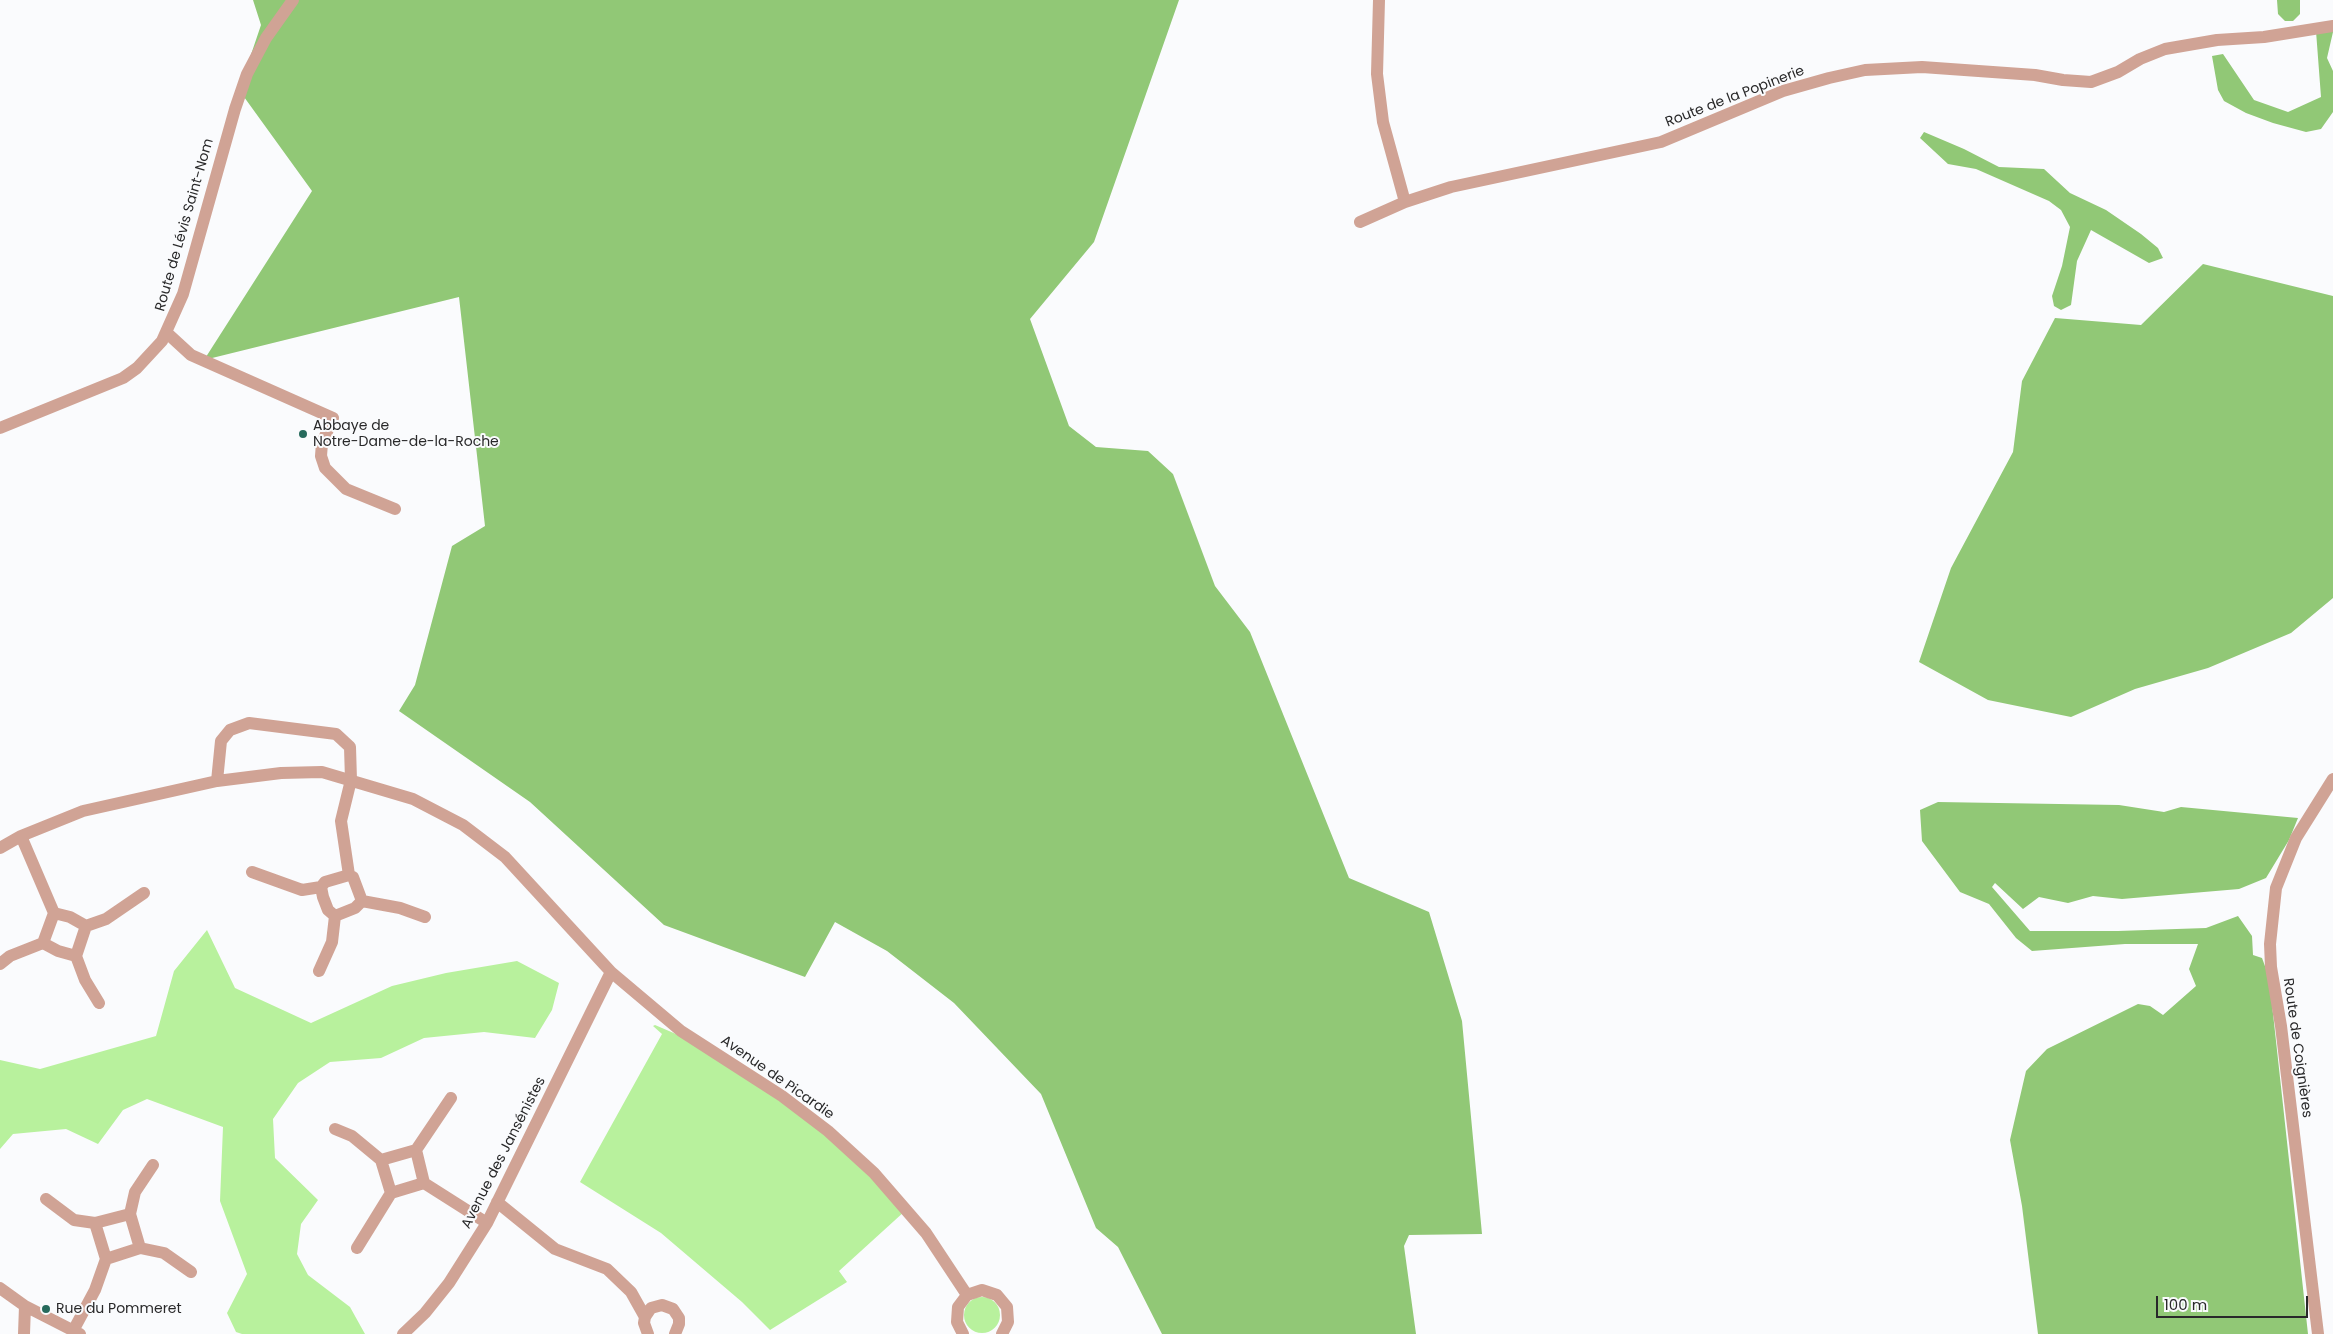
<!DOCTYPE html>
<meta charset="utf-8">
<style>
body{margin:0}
#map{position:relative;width:2333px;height:1334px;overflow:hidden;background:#fafbfd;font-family:Poppins,sans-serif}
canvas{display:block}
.scale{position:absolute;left:2156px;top:1296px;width:152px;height:22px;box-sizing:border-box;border:2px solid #29292a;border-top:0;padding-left:6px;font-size:15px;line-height:18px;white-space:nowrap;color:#29292a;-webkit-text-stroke:4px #fafbfd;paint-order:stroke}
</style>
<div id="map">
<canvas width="2333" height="1334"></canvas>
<div class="scale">100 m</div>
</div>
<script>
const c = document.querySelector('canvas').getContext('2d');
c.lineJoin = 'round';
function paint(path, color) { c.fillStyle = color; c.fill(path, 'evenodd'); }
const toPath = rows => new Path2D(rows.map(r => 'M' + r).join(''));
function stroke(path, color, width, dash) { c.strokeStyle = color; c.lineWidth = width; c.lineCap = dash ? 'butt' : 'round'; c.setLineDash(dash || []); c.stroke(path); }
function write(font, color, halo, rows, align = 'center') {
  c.font = font + ' Poppins,sans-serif'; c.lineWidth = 4; c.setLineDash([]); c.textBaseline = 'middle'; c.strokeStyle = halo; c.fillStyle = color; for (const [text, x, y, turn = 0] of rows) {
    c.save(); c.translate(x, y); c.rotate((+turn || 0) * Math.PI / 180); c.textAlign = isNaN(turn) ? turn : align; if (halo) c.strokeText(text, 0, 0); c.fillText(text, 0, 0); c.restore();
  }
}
paint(toPath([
 [207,930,235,988,311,1023,392,986,446,973,517,961,559,983,552,1010,535,1038,484,1032,424,1038,381,1058,330,1062,298,1083,273,1119,275,1158,318,1200,301,1224,297,1254,308,1275,350,1307,365,1334,242,1334,236,1332,227,1313,247,1274,220,1201,223,1127,147,1099,123,1110,98,1144,66,1129,13,1134,0,1149,0,1060,40,1069,156,1036,174,971],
 [655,1025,683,1037,816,1125,905,1211,839,1271,847,1282,770,1330,742,1302,661,1233,580,1182,662,1034,653,1026],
 '964 1315a18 18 0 1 1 36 0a18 18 0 1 1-36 0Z'
]), '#b8f19d');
paint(toPath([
 [253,0,1179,0,1094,242,1030,319,1069,426,1096,447,1148,451,1173,474,1215,586,1250,632,1349,878,1429,912,1462,1021,1482,1234,1409,1235,1404,1246,1416,1334,1162,1334,1118,1247,1096,1228,1041,1094,954,1003,887,951,835,922,805,977,664,925,530,802,399,711,415,685,452,546,485,526,459,297,204,360,312,191,239,90,261,25],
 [2277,0,2300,0,2300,14,2293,21,2285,21,2278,14],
 [2316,31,2333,32,2327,58,2333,71,2333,112,2321,129,2306,132,2273,123,2246,113,2224,101,2218,90,2212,56,2223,54,2254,100,2288,112,2321,97],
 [1924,132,1964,149,1999,167,2044,169,2070,193,2106,210,2141,234,2158,248,2163,258,2149,263,2091,230,2077,261,2071,305,2061,310,2054,306,2052,296,2062,266,2070,227,2061,210,2049,201,1976,169,1948,164,1920,138],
 [2203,264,2333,296,2333,598,2291,633,2208,668,2135,689,2071,717,1988,700,1919,662,1951,568,2013,452,2022,381,2055,318,2141,325],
 [1938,802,2119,805,2164,812,2181,807,2298,818,2289,840,2266,878,2239,889,2122,899,2093,896,2068,903,2039,897,2023,909,1995,883,1992,887,2030,931,2118,931,2206,928,2238,916,2252,936,2253,955,2262,958,2269,977,2308,1334,2038,1334,2022,1206,2010,1140,2026,1071,2047,1049,2138,1004,2150,1006,2163,1015,2196,986,2189,969,2198,944,2125,944,2032,951,2016,938,1989,904,1960,892,1922,841,1920,810]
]), '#91c876');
stroke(toPath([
 [1379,0,1377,74,1383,122,1405,202],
 [1360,222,1405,202,1451,187,1661,142,1783,91,1829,78,1865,70,1922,67,2035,75,2063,80,2091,82,2118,72,2140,59,2165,49,2217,40,2264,37,2333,26],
 [167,333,191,355,333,418,322,443,321,456,325,468,346,489,395,509],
 [0,428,123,378,137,368,162,341,183,294,235,109,247,74,266,38,293,0],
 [217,781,221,741,230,730,249,723,336,734,350,747,351,780,341,821,349,875],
 [21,836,54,913],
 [0,848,21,836,83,811,217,781,281,773,322,772,413,799,463,825,505,857,611,972,681,1031,782,1096,828,1131,874,1173,926,1233,967,1295],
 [252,872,302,890,321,887],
 [362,901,400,908,425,917],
 [335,916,328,910,323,897,321,887,325,882,349,875,353,877,362,901],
 [335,916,355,908,362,901],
 [86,926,106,919,144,893],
 [76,956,58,951,43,943,54,913,70,917,86,926,76,956,85,980,99,1003],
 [0,964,10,956,43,943],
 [319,971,332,942,335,916],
 [335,1129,352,1136,381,1160,391,1193],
 [416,1150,451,1098],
 [424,1183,487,1223],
 [46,1199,74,1220,95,1223,130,1214],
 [497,1202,555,1249,607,1269,631,1292,645,1317],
 [140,1248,130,1214,135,1192,153,1165],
 [357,1248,391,1193,424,1183,416,1150,381,1160],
 [106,1259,140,1248,164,1253,191,1272],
 [0,1288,25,1306,80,1334],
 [73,1331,95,1290,106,1259,95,1223],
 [24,1334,25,1306],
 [403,1334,425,1313,449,1283,487,1223,611,972],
 [648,1334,644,1323,645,1317,651,1308,662,1305,673,1309,679,1318,679,1324,675,1334],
 [963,1334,957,1322,958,1307,967,1295,982,1290,997,1295,1007,1307,1008,1322,1002,1334],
 [2318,1334,2281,1026,2271,967,2270,944,2276,888,2296,838,2333,779]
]), '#d0a395', 12);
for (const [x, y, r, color] of [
 [303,434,5,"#266a5c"],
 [46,1309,5,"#266a5c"]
]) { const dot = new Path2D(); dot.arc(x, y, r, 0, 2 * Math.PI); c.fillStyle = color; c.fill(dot); stroke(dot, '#fafbfd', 2); }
write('14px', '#29292a', '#fafbfd', [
 ["Route de la Popinerie",1735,97,-21],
 ["Route de Lévis Saint-Nom",185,225,-74],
 ["Route de Coignières",2297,1048,82],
 ["Avenue de Picardie",777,1078,35],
 ["Avenue des Jansénistes",504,1153,-63]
]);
write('14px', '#29292a', '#fafbfd', [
 ["Abbaye de",313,426],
 ["Notre-Dame-de-la-Roche",313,442],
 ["Rue du Pommeret",56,1309]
], 'left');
</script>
